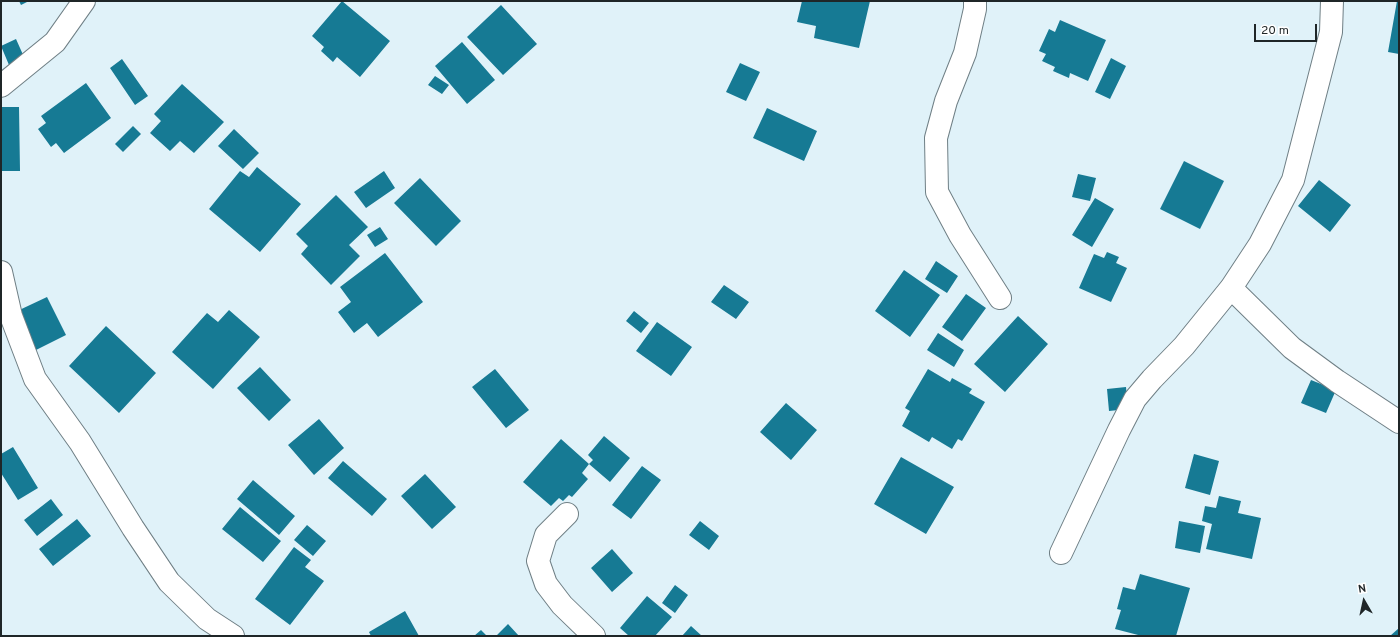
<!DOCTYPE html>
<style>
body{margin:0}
#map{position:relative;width:1400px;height:637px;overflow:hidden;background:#e0f2f9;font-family:Overpass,sans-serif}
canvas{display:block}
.frame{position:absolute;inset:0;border:2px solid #1f2628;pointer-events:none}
.north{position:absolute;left:1344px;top:581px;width:40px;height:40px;-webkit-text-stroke:3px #fff;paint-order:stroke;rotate:351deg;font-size:11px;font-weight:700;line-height:16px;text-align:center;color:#1f2628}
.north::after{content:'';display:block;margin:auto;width:14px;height:18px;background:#1f2628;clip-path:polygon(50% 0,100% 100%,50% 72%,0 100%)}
.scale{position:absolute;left:1254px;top:24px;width:63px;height:18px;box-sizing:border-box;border:2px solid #1f2628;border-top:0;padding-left:5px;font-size:12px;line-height:14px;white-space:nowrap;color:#1f2628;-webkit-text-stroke:3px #fff;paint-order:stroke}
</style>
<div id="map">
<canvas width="1400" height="637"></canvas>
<div class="frame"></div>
<div class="north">N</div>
<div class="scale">20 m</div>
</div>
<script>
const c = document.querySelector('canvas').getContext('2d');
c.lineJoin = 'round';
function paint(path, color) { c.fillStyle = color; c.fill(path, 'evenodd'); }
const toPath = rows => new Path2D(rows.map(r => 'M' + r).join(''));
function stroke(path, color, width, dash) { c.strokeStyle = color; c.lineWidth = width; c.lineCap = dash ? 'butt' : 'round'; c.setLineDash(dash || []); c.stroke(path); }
paint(toPath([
 [19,1,29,1,21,5],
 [342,1,390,41,360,77,337,57,333,62,321,51,324,47,312,36],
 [802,1,870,1,859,48,814,38,816,26,797,22],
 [1397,1,1399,1,1399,54,1388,52],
 [501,5,537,44,503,75,467,37],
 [1060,20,1106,40,1088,81,1070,73,1069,78,1053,71,1055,67,1042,61,1046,54,1039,51,1049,29,1055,32],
 [16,39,24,57,9,65,1,46],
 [462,42,495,80,467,104,435,66],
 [1111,58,1126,66,1110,99,1095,92],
 [122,59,148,96,135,105,110,68],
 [740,63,760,72,746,101,726,92],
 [435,76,449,85,442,94,428,85],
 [86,83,111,118,64,153,56,143,51,147,38,129,46,123,41,116],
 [182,84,224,122,194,153,180,141,170,151,150,133,161,121,154,114],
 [1,107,19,107,20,171,1,171],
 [767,108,817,131,804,161,753,138],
 [133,126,141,134,123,152,115,144],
 [234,129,259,153,243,169,218,146],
 [1184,161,1224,181,1200,229,1160,209],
 [257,167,301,204,260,252,209,209,240,171,249,177],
 [384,171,395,188,366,208,354,192],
 [1078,174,1096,178,1090,201,1072,197],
 [420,178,461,221,436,246,394,203],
 [1319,180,1351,205,1330,232,1298,206],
 [336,195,368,227,349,245,360,256,331,285,301,254,308,246,296,234],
 [1095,198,1114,209,1092,247,1072,235],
 [380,227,388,239,375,247,367,235],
 [1107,252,1119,257,1116,263,1127,268,1111,302,1079,288,1094,254,1104,258],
 [385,253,423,302,378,337,367,323,354,333,338,312,351,302,340,287],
 [936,261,958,276,947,293,925,279],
 [904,270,940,295,910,337,875,311],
 [724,285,749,302,736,319,711,302],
 [966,294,986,308,962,341,942,327],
 [47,297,66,335,32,352,13,313],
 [229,310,260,337,213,389,172,352,207,313,218,322],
 [634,311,649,323,641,333,626,321],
 [1018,316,1048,344,1005,392,974,364],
 [657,322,692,347,671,376,636,351],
 [106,326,156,373,119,413,69,366],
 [938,333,964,350,954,367,927,350],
 [260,367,291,400,269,421,237,388],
 [495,369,529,410,506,428,472,387],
 [928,369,950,382,952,378,972,389,969,393,985,402,962,441,958,439,952,449,932,437,929,442,902,426,910,411,905,408],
 [1311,380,1336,390,1326,413,1301,403],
 [1126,387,1128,409,1109,411,1107,389],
 [786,403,817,430,791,460,760,432],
 [319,419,344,448,314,475,288,445],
 [604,436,630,458,610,482,589,464,593,460,588,455],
 [561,439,589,464,582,473,588,479,572,497,569,495,563,501,559,498,551,506,523,482],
 [13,447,38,488,18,500,1,473,1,454],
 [1194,454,1219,461,1210,495,1185,488],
 [901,457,954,487,926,534,874,504],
 [343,461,387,499,372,516,328,478],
 [642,466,661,480,631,519,612,505],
 [425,474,456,507,432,529,401,496],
 [253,480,295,516,279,535,237,499],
 [1219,496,1241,501,1238,513,1261,518,1252,559,1206,549,1212,524,1202,521,1205,506,1216,508],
 [51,499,63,515,37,536,24,520],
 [240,507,281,541,263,562,222,529],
 [77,519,91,536,53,566,39,549],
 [700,521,719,536,709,550,689,535],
 [1179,521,1205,526,1200,553,1175,548],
 [307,525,326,541,313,556,294,540],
 [294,547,311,560,305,567,324,581,290,625,255,599],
 [612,549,633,573,612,592,591,568],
 [1140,574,1190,588,1176,636,1142,636,1115,629,1121,610,1117,609,1123,587,1135,590],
 [675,585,688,595,675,613,662,603],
 [647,596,672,617,655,636,629,636,620,628],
 [405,611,419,636,371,636,369,632],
 [508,624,519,636,496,636],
 [691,626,702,636,682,636],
 [1399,628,1399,636,1390,636],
 [481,630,487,636,474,636]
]), '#167a94');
const minor = toPath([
 [975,1,975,9,965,53,946,101,936,138,937,192,960,235,1000,298],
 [1,86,55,42,84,1],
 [1,272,11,316,35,379,80,442,133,528,169,582,207,619,233,636],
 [1231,288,1292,348,1337,381,1399,422],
 [567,514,546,535,538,561,546,584,562,605,594,636],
 [1061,553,1119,430,1135,399,1152,379,1184,346,1231,288,1260,244,1293,180,1331,32,1332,1]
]);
stroke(minor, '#6f7f85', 24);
stroke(minor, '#fff', 22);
</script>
